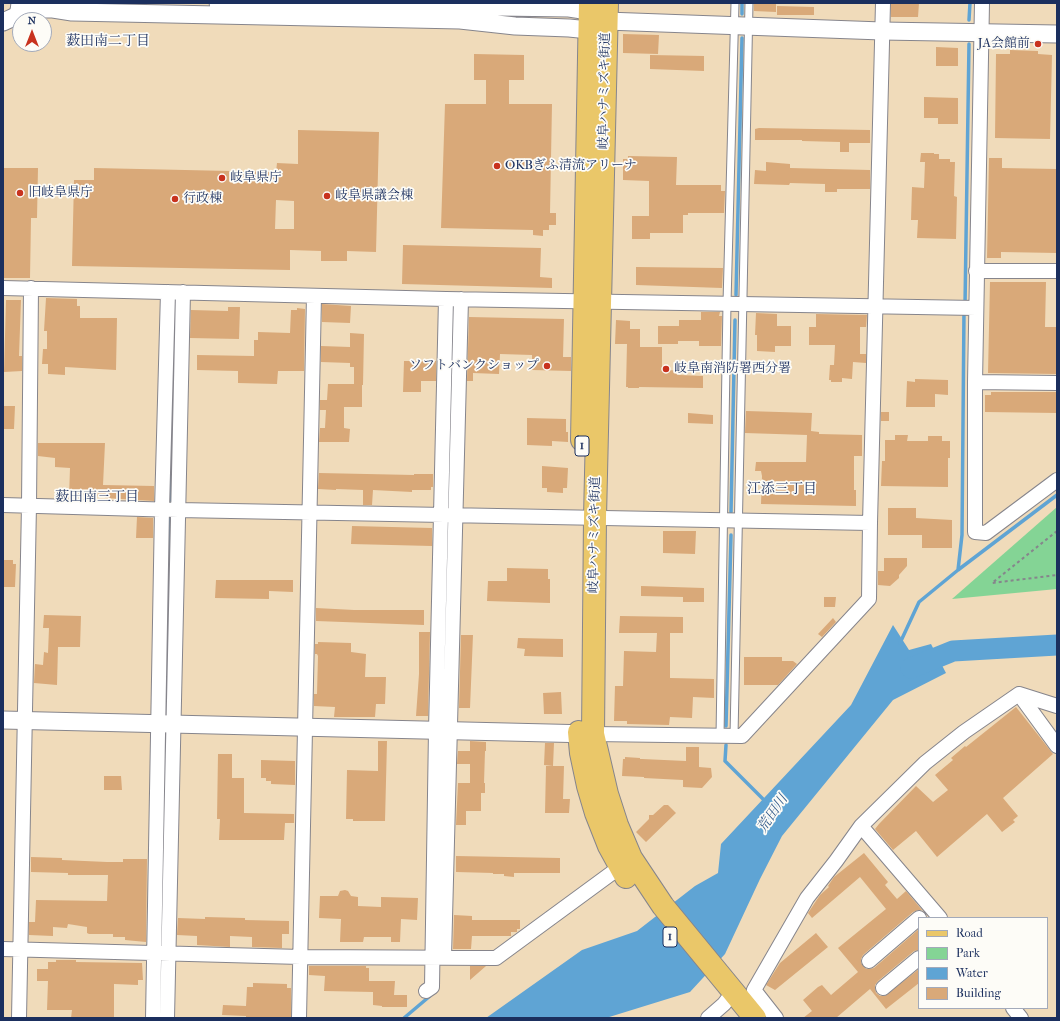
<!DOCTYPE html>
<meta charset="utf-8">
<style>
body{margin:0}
#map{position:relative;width:1060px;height:1021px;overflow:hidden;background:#f0dbba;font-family:"IM FELL French Canon",serif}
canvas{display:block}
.frame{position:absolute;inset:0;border:4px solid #1b2f5e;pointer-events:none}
.legend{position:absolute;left:918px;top:917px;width:130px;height:92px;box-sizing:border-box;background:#fdfcf7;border:1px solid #a3aaba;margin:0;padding:5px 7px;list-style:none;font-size:12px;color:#1b2f5e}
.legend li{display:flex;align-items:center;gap:8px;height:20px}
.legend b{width:20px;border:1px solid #a3aaba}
.north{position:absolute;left:12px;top:12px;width:40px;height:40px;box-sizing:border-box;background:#fdfcf7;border:1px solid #a3aaba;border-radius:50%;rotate:0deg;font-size:11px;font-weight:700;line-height:16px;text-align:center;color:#1b2f5e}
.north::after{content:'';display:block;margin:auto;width:14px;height:18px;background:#c8321e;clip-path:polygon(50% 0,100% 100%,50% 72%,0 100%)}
</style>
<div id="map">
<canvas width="1060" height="1021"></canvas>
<div class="frame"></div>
<ul class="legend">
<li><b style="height:5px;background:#eac769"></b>Road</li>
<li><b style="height:11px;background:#84d495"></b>Park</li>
<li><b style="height:11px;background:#5fa4d4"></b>Water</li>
<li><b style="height:11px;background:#d9a979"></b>Building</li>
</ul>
<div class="north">N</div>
</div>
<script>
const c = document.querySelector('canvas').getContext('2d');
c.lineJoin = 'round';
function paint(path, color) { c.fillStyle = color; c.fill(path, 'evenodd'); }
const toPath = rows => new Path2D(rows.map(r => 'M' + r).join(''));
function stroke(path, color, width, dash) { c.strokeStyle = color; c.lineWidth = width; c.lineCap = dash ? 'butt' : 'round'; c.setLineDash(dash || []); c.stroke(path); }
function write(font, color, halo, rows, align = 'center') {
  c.font = font + ' "IM FELL French Canon","Noto Serif JP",serif'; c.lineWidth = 3.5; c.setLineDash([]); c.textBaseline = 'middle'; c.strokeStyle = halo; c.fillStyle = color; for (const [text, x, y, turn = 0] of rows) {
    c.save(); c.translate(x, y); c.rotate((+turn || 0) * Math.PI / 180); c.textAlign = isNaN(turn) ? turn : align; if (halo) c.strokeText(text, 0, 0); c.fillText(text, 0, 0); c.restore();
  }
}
paint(toPath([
 [1057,507,1057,589,952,599]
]), '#84d495');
paint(toPath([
 [893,625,909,650,931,644,946,673,893,700,782,836,760,879,725,954,690,992,606,1018,486,1018,582,950,637,931,695,886,718,873,721,844,851,705]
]), '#5fa4d4');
stroke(toPath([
 [742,14,742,3],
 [969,20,970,3],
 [736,295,742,38],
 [965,305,969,44],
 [448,499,450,444],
 [171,500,173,353],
 [731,512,735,320],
 [958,570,962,535,964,311],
 [900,643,919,602,958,570,1057,495],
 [166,709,170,519],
 [726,726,731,535],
 [726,745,725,761,765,801],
 [164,794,165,735],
 [404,1018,430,996]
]), '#5fa4d4', 3.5);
stroke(toPath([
 [911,668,953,651,1057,645]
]), '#5fa4d4', 21);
paint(toPath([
 [754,3,776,3,776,12,754,11],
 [891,3,919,3,918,17,891,17],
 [777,6,814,7,814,15,777,15],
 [623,34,659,35,658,54,623,53],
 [936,47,958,48,958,66,936,66],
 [1010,50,1038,51,1038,54,1052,55,1050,139,995,138,996,54,1010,54],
 [474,54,524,55,524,80,509,80,509,104,552,104,550,213,556,213,556,225,549,225,549,230,543,230,543,236,533,235,533,230,441,228,445,104,486,104,486,80,474,80],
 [650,55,704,56,704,71,650,69],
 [924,97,958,98,958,124,938,124,938,118,924,118],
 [759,128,870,130,870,143,849,143,849,152,840,152,840,142,802,141,802,140,755,140,755,129],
 [298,130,379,132,376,252,347,251,347,261,321,261,321,251,290,250,290,270,72,266,74,180,94,180,94,168,276,172,277,163,298,164],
 [276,200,294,201,294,229,275,229],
 [921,153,934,153,934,154,939,154,939,159,950,159,950,162,955,162,954,196,957,197,956,239,917,238,918,220,911,220,912,187,924,188,925,162,920,162],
 [628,156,677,157,676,185,721,185,721,191,725,191,724,213,688,213,688,215,683,215,683,233,650,233,650,239,632,239,632,216,649,216,649,181,623,180,623,159,628,159],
 [989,158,1002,158,1002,168,1057,169,1057,253,1001,252,1001,258,987,258],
 [766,162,790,164,790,168,870,170,870,189,837,189,837,192,825,192,825,184,790,183,789,185,754,184,755,170,766,171],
 [3,168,38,168,37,218,31,218,30,278,3,278],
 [403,245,541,248,540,277,552,278,552,288,402,284],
 [636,267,723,268,722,288,636,285],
 [990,282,1046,282,1045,327,1057,327,1057,374,988,373],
 [46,298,77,299,77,306,80,306,80,318,117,318,116,370,65,367,65,375,48,374,48,364,42,364,43,349,47,349,47,331,44,331],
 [6,300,21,300,19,356,22,356,22,371,4,372],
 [322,304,351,306,350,323,322,322],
 [228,307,240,307,239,339,190,338,191,310,228,311],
 [297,308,305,309,304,371,278,371,277,384,238,383,238,371,197,370,197,355,254,356,254,340,258,340,258,332,290,333,291,310,297,310],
 [701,312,720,312,719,316,722,316,721,346,699,346,699,341,678,341,678,344,658,344,658,326,679,326,679,320,701,320],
 [756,313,777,314,777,326,791,326,791,346,775,346,775,352,757,351,757,335,755,335],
 [816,314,867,315,866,327,860,327,860,354,866,354,866,363,853,362,852,379,842,378,842,382,831,382,831,380,829,380,830,365,834,365,835,345,809,345,809,327,816,327],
 [469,317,564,319,563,357,571,357,571,371,532,370,532,355,500,354,499,374,473,373,473,381,467,381],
 [616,320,630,321,630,329,640,329,640,347,662,347,662,368,669,368,669,370,679,371,679,375,703,376,703,388,639,387,639,388,628,388,628,387,626,387,627,344,615,344],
 [350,333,364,334,363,385,362,385,362,407,344,407,344,428,350,429,349,442,319,442,320,428,325,428,326,410,320,410,320,400,327,400,328,384,354,384,354,367,350,367,350,363,321,362,321,346,350,347],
 [404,361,436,361,436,381,421,381,421,392,403,392],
 [915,379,948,380,948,395,935,394,935,407,906,407,907,381,915,382],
 [991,392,1057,392,1057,413,985,412,985,395,991,395],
 [3,406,15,406,14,429,3,429],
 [746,411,812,413,811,431,819,432,819,434,862,435,862,456,854,456,854,490,856,490,856,506,761,504,762,476,761,471,755,471,756,462,806,462,807,435,745,433],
 [881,412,889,412,889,421,881,421],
 [688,413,713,415,713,424,688,423],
 [527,418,566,419,566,432,568,432,568,442,552,441,552,446,527,445],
 [895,435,908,435,907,441,928,441,928,436,942,436,942,441,950,441,950,458,948,458,948,487,881,486,882,461,885,461,885,440,895,440],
 [38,443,105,443,103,485,154,486,154,501,105,498,105,496,79,495,79,499,69,498,70,468,55,467,55,458,38,456],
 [542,466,568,468,567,488,563,488,563,493,547,492,547,488,542,488],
 [319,473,414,475,414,474,433,474,433,487,431,487,431,490,412,490,412,492,373,490,372,505,363,505,363,490,336,489,336,490,318,489],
 [888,508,916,508,916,518,952,520,952,548,922,548,922,535,888,535],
 [137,517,153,518,153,538,136,538],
 [352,526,432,528,432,546,351,544],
 [663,531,696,531,695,554,663,553],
 [884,558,907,558,907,566,899,575,899,578,890,586,878,585,878,571,884,571],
 [3,560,13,560,13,564,16,564,15,587,3,587],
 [507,568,548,569,548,579,550,579,550,603,487,601,488,581,507,581],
 [216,580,293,580,293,592,269,591,269,599,215,598],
 [641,586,704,588,704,602,683,602,683,597,641,596],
 [824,597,836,597,835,607,824,607],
 [316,608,354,610,424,610,424,625,316,621],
 [44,615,81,616,80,647,58,647,57,685,34,683,35,664,43,665,44,652,48,653,49,628,43,628],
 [620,616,683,617,683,633,670,633,670,678,714,679,714,698,693,697,692,718,670,717,669,725,627,724,627,721,614,721,615,686,623,686,624,651,656,652,657,633,619,633],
 [833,618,836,622,822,637,818,634],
 [419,632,430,632,428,716,416,716,419,674],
 [461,635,473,635,470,708,459,708],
 [518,638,563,639,563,657,524,656,525,649,517,648],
 [318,642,351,643,351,652,366,654,365,677,386,677,385,704,376,704,375,717,334,717,335,707,314,706,314,694,317,694,318,656,317,654,315,654,315,644,318,644],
 [744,657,782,657,782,661,793,661,797,664,778,685,744,685],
 [561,692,562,714,544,714,543,693],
 [1016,707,1053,754,1003,798,1018,816,1013,820,1015,822,1002,832,987,814,937,857,916,831,893,850,875,829,879,824,916,786,933,802,948,790,935,775,953,760,951,758,965,746,966,747],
 [378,741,387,741,385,821,353,821,353,819,346,819,347,770,378,771],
 [470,741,486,742,486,751,485,751,484,783,485,783,485,793,481,793,481,811,466,811,466,825,456,825,458,783,470,783,470,764,457,764,458,751,470,751],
 [545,743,554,743,553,766,544,765],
 [686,747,699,747,699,767,711,768,712,777,702,788,683,787,683,780,644,778,644,777,622,776,623,759,625,759,625,757,640,758,640,759,642,759,686,761],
 [218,754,232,754,232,778,244,778,244,813,294,814,294,823,285,823,284,840,219,840,220,819,217,819],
 [261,760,295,761,295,785,271,784,271,781,266,781,266,778,261,778],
 [546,766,564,766,563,799,570,799,569,813,545,813],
 [104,776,121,776,122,790,104,790],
 [664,805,668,805,676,813,646,842,636,832,649,819,649,815,653,815],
 [864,853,888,882,885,885,897,899,906,891,922,910,918,910,913,912,863,955,861,959,861,963,866,969,870,969,874,968,919,929,919,950,914,951,878,981,875,985,875,989,876,993,880,996,885,996,919,969,919,983,886,1009,870,989,836,1018,803,1018,812,1011,803,1000,818,987,822,985,831,995,858,972,838,948,886,909,860,877,812,918,808,913,820,895,829,887,828,886,834,877],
 [456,856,560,858,560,873,514,873,514,877,504,876,504,874,493,874,493,873,456,872],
 [31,857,62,858,62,860,107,862,123,862,123,859,147,859,146,942,125,940,125,937,113,937,113,934,89,934,87,933,87,927,68,924,67,928,53,927,53,936,29,935,29,922,35,922,36,900,107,901,108,875,68,875,68,873,31,872],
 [345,890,348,891,351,896,358,897,358,906,381,907,381,897,418,898,417,920,401,919,400,942,391,942,391,937,364,937,363,942,340,942,341,919,319,918,320,896,338,896,340,891],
 [454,915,472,916,472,920,520,920,520,929,517,929,517,932,511,932,511,936,472,936,471,949,453,949],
 [205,917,245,918,245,920,289,921,289,934,282,934,282,948,252,947,252,937,230,936,230,947,197,945,197,936,177,935,178,918,205,919],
 [816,933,828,947,775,990,766,985,780,963],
 [56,960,76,960,76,962,142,963,143,980,138,980,138,985,114,984,114,1018,71,1018,72,1010,47,1010,48,981,37,981,37,969,48,969,48,962,56,962],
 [309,966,366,966,366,968,369,968,369,981,395,981,394,995,407,995,407,1007,382,1007,382,1006,373,1005,373,992,324,991,325,976,309,975],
 [470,966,486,966,470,980],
 [253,983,287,984,287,988,291,988,291,1018,246,1018,246,1016,222,1015,223,1005,246,1006,247,987,253,987]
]), '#d9a979');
const service = toPath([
 [720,736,727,303,735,3],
 [734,736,749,3]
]);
const minor = toPath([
 [982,3,975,382,975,532,986,533,1057,480],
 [976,271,1057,271],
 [3,288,446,299,976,308],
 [975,382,1057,383],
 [3,505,178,510,870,523],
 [1057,706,1019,694,1057,746],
 [593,734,742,736,869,599,870,523,883,3],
 [861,826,940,918],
 [3,949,301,957,496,958,620,867],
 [444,957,461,299],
 [869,961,919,918],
 [883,988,919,958],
 [426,991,432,987,436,730,446,299],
 [1013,1008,1021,1018],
 [19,1018,29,505,31,288],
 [153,1018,162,509,168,292],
 [167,1018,183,292],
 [299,1018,314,296],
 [708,1018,724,1004,733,992],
 [776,1018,754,990,807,898,836,861,861,826,925,763,964,732,1019,694]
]);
const tertiary = toPath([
 [218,3,569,8,589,11,606,21,882,31,1057,34],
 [19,11,28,9,53,9,72,12,460,20,515,26,569,28,589,30,599,25],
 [3,22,16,16,19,11,20,3],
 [3,720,591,734]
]);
const primary = toPath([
 [607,3,595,517,593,734,607,794,617,825,631,858,663,906,755,1018],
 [582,440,590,3],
 [579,732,581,753,588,786,596,813,609,846,626,877]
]);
stroke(service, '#86858c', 9);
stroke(minor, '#86858c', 16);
stroke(tertiary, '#86858c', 19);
stroke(primary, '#86858c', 24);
stroke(toPath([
 [1057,531,992,583,1057,575]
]), '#86858c', 2, [3, 3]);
stroke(service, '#fff', 7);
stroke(minor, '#fff', 14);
stroke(tertiary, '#fff', 17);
stroke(primary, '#eac769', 22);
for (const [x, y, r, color] of [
 [1038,44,4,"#c8321e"],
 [497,166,4,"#c8321e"],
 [222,178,4,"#c8321e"],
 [20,193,4,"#c8321e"],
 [327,196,4,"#c8321e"],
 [175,199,4,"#c8321e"],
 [547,366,4,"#c8321e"],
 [666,369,4,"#c8321e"]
]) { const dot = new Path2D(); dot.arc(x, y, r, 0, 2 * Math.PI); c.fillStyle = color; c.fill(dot); stroke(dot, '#fdfcf7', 1.5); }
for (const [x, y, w] of [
 [582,446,14],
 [670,937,14]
]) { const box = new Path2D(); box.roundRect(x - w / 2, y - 10, w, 20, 3); c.fillStyle = '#fdfcf7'; c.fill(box); stroke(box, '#1b2f5e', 1); }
write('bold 12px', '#1b2f5e', null, [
 ["1",582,446],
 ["1",670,937]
]);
write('13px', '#1b2f5e', '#fdfcf7', [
 ["JA会館前",1030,44,"right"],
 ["OKBぎふ清流アリーナ",505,166],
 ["岐阜県庁",230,178],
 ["旧岐阜県庁",28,193],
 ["岐阜県議会棟",335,196],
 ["行政棟",183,199],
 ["ソフトバンクショップ",539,366,"right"],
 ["岐阜南消防署西分署",674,369]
], 'left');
write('13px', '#1b2f5e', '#fdfcf7', [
 ["岐阜ハナミズキ街道",605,91,-89],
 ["岐阜ハナミズキ街道",595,535,-89]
]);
write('14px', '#1b2f5e', '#fdfcf7', [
 ["薮田南二丁目",108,42],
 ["江添三丁目",782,490],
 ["薮田南三丁目",97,498]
]);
write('italic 14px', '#365e8d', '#fdfcf7', [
 ["荒田川",773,814,-56]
]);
</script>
